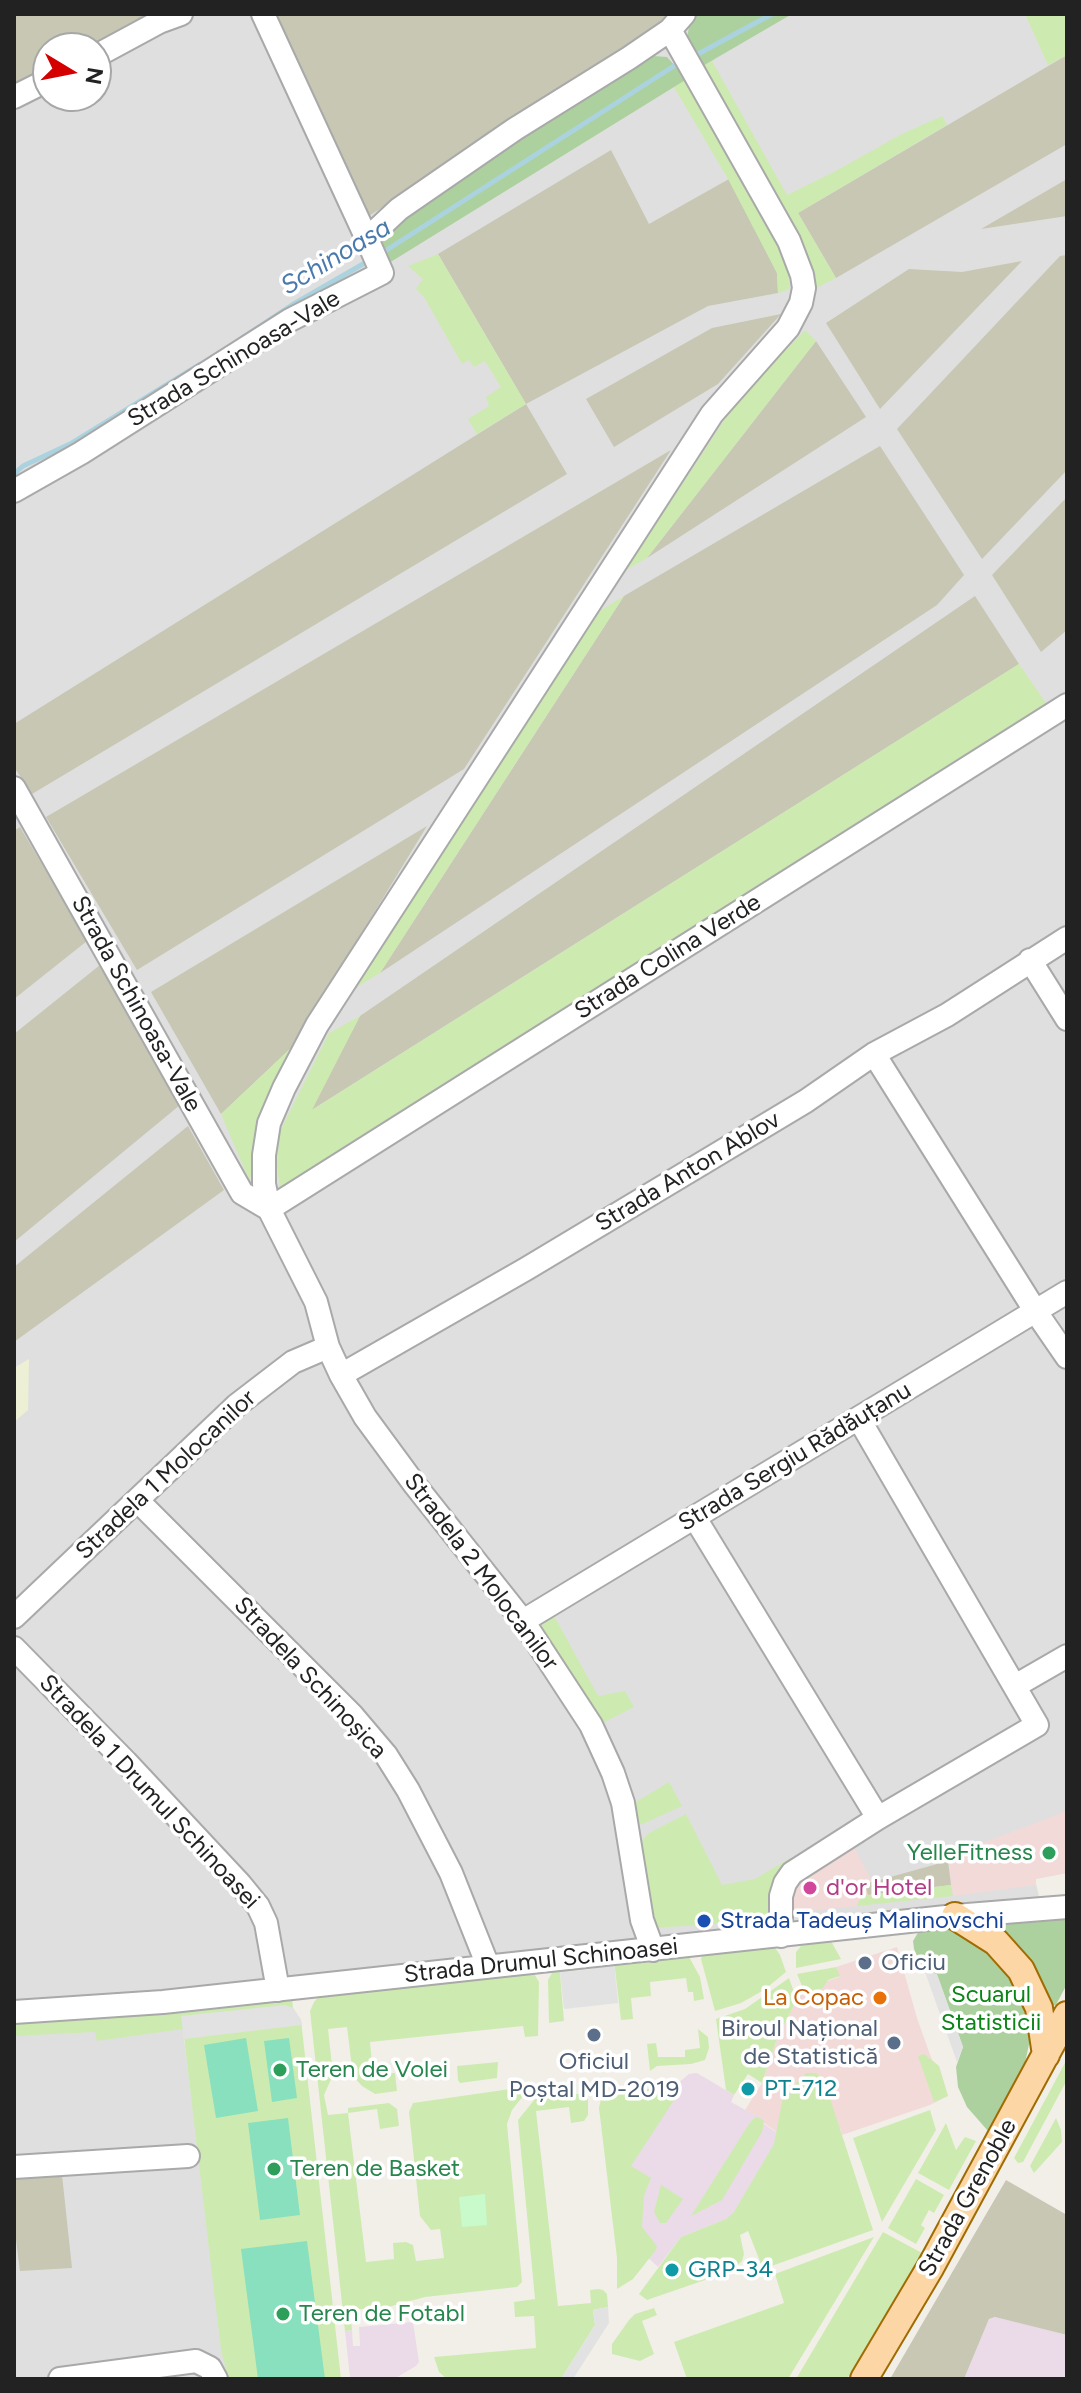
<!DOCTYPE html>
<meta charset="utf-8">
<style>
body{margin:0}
#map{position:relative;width:1081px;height:2393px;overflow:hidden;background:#f2efe9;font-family:Figtree,sans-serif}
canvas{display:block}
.frame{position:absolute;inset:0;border:16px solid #222;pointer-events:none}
.north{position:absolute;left:32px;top:32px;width:80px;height:80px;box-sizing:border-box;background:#fff;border:2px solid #a7a7a7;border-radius:50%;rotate:100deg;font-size:22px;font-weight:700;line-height:32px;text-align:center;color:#222}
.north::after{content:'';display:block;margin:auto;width:28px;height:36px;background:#d40000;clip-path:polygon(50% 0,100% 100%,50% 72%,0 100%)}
</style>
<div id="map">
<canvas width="1081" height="2393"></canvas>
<div class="frame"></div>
<div class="north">N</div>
</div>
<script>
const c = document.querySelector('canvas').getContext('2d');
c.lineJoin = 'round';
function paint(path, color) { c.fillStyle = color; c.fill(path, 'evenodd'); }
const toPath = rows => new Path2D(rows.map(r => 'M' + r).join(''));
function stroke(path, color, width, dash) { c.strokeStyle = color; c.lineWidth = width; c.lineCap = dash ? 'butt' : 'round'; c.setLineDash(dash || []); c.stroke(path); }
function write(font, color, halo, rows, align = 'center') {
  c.font = font + ' Figtree,sans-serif'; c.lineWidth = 7; c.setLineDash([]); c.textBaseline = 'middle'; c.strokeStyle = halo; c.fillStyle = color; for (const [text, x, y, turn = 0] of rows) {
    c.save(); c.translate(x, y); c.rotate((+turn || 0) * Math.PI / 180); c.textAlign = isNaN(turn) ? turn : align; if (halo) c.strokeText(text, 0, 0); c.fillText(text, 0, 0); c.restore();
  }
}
paint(toPath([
 [14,14,1067,14,1067,1873,1035,1879,1040,1901,288,1977,181,1990,184,2039,227,2369,225,2379,14,2379],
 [48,48,96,48,96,96,48,96]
]), '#e0dfdf');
paint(toPath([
 [1067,1811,1067,1873,1036,1879,1036,1885,953,1896,948,1861,984,1847,983,1843],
 [850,1845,854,1847,872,1882,865,1884,868,1895,861,1896,857,1906,807,1911,788,1909,798,1877],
 [897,1947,917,2018,932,2060,939,2066,948,2096,930,2105,842,2135,840,2128,799,2147,745,2110,762,2083,777,2039,794,2005,791,1993,839,1977,836,1967]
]), '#f2dad9');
paint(toPath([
 [697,2073,734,2095,731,2102,762,2119,764,2124,799,2147,739,2214,681,2237,658,2267,638,2248,599,2108,601,2100,609,2096,677,2084,689,2074],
 [996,2317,1067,2335,1067,2379,964,2379,989,2319],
 [413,2322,419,2362,416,2366,394,2379,350,2378,345,2331,352,2330,353,2346,360,2346,359,2327]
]), '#ebdbe8');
paint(toPath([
 [14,14,166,14,96,48,48,48,48,75,14,91],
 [273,14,670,14,620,51,369,216],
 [1067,55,1067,144,836,278,798,213],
 [611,150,649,224,729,179,777,273,778,293,708,306,526,404,567,474,32,794,14,767,14,724,526,404,438,254],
 [1067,179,1067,216,981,229],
 [1067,255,1067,470,982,559,897,429,1060,256],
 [1022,261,880,409,826,323,909,269,962,272],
 [781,314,718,384,614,447,586,399,712,328],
 [816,341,866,417,647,558],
 [880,446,964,575,937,605,380,973,624,596],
 [671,450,464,769,137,970,46,817],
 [1067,497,1067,630,1041,652,992,575],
 [975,596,1019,664,310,1111,360,1016],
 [427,826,292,1047,221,1114,151,992],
 [20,827,87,941,14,999,14,831],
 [100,965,180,1105,14,1242,14,1034],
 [188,1126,224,1190,14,1342,14,1267],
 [948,1861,951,1885,868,1895,865,1884],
 [62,2175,72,2268,20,2271,14,2224,14,2177],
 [1006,2180,1067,2215,1067,2335,995,2317,989,2319,964,2379,890,2379]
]), '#c7c7b4');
paint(toPath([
 [29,1359,28,1410,14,1422,14,1368]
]), '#eef0d5');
paint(toPath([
 [1025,14,1067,14,1067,55,1048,65],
 [712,61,787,195,832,173,900,135,942,116,947,125,798,213,836,278,816,288,808,257,701,67],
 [687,79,771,231,788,271,790,289,778,293,777,273,728,179,674,87],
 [438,254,526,404,477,434,468,419,489,406,486,397,501,387,485,361,474,367,469,360,462,364,424,297,416,289,423,279,408,266],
 [805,330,816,341,647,558,626,570,736,402],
 [624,596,380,973,357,987,593,615],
 [1019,664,1048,706,280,1192,277,1164,280,1131,329,1033,360,1016,312,1110],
 [292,1047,262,1112,254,1140,250,1182,221,1114],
 [553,1614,598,1696,625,1691,634,1707,597,1726,536,1631],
 [669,1782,682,1806,643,1824,635,1824,631,1805],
 [686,1814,722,1885,755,1879,790,1858,794,1864,774,1915,711,1924,710,1917,699,1918,699,1925,653,1928,637,1846,649,1833],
 [951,1885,953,1896,857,1906,861,1896,868,1895],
 [831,1941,841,1959,796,1968,796,1952,801,1946],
 [774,1946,780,1955,786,1972,764,1990,741,2003,715,2011,701,1959,703,1954],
 [687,1953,700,1977,704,1999,694,2001,693,1992,688,1992,686,1978,650,1982,651,1996,631,1998,633,2019,621,2020,614,1961],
 [593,1963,593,1968,560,1973,564,2021,549,2023,548,1980,554,1969],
 [836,1967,840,1976,828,1980,823,1988,809,1993,804,1991,797,1974],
 [532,1970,539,1982,538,2036,525,2037,523,2026,370,2042,373,2074,395,2073,397,2091,375,2094,362,2086,353,2076,347,2027,328,2029,333,2075,324,2095,328,2115,348,2113,348,2108,389,2103,397,2109,399,2126,380,2129,377,2109,348,2113,366,2262,394,2259,393,2243,406,2242,413,2245,416,2261,444,2258,440,2229,431,2230,420,2216,409,2112,413,2103,531,2086,512,2110,507,2124,522,2282,517,2287,425,2297,388,2307,350,2310,352,2330,345,2331,310,2011,314,2002,320,1995],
 [789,1978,794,1992,791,1993,794,2005,777,2039,762,2083,748,2074,734,2095,726,2090,716,2019,745,2009],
 [292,1997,293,2008,301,2020,341,2379,225,2379,224,2370,226,2369,221,2350,183,2029,97,2041,95,2032,14,2036,14,2020],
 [698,2029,708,2037,709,2048,705,2060,691,2064,657,2066,650,2071,647,2044,656,2043,658,2057,685,2057,685,2050,700,2048],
 [924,2054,939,2066,948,2096,934,2102,918,2056],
 [1067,2059,1067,2080,1023,2162,1018,2163,1014,2158],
 [498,2062,497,2078,460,2083,458,2080,457,2066],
 [806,2073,816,2073,825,2083,873,2230,763,2269,748,2231,740,2235,744,2254,742,2261,731,2271,647,2300,639,2294,681,2237,726,2219,734,2212,774,2144,783,2097],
 [677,2084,680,2091,631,2166,651,2178,644,2196,642,2227,657,2246,656,2250,633,2279,617,2289,617,2258,599,2108,601,2100,609,2096],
 [576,2094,584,2094,588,2099,588,2115,584,2121,571,2123,569,2107,536,2111,558,2306,591,2303,590,2290,598,2289,603,2290,607,2294,608,2307,593,2310,595,2325,561,2379,447,2379,439,2372,434,2357,536,2348,534,2316,515,2317,514,2302,535,2299,518,2120,535,2099],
 [930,2110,936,2130,882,2222,853,2138],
 [758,2117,764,2121,762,2132,722,2200,691,2216,749,2124,754,2118],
 [1056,2118,1061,2130,1062,2142,1034,2173,1030,2166],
 [946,2123,956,2150,965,2137,976,2141,949,2190,918,2173],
 [916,2179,944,2195,934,2213,929,2210,921,2225,925,2228,916,2244,888,2228],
 [661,2185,683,2199,666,2223,660,2223,654,2212],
 [883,2232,922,2253,847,2379,796,2379],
 [874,2237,788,2379,687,2379,674,2342,784,2303,775,2274],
 [654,2308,657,2315,642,2321,654,2354,640,2361,612,2354,612,2344,629,2320,635,2314]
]), '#cdebb0');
paint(toPath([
 [698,14,792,14,701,67,687,40,690,19],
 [654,56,667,57,687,79,389,263,376,247,383,231,560,110],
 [1067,1916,1067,1984,1056,2005,1052,2006,1045,2002,997,1931,1001,1922],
 [946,1928,972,1937,1022,1985,1032,2030,1025,2063,988,2131,967,2107,958,2087,956,2067,963,2047,937,1975,922,1967,914,1949,913,1941,919,1931]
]), '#add19e');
paint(toPath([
 [485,2194,487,2225,462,2227,459,2197]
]), '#c8facc');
paint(toPath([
 [246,2038,258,2111,216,2118,204,2045],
 [289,2038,297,2098,272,2102,264,2041],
 [288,2118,300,2215,260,2220,248,2123],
 [307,2241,325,2379,258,2379,241,2249]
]), '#88e0be');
paint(toPath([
 [614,1961,618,2003,564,2009,560,1972,593,1969,593,1963],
 [924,1969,937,1974,963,2047,957,2062],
 [285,2005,293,2008,301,2020,302,2025,184,2039,181,2016],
 [608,2307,609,2323,573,2379,561,2379,595,2325,593,2310]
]), '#e2e2e2');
stroke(toPath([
 [698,54,772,14],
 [382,253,674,66],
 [242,338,292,305,370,260],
 [14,474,23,466,72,443,199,365]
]), '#aad3df', 5);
const minor = toPath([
 [263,14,367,239],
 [96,56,159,22,181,14],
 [14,97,48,80],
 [14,491,81,453,290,320,382,273,367,239,399,209,515,129,629,58,670,30,684,14],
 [14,788,242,1193,269,1209],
 [1030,960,1067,1019],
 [874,1054,1036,1312,1067,1357],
 [269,1209,1067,705],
 [341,1375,526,1269,806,1101,874,1054,947,1015,1067,938],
 [138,1501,352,1715,386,1755,408,1790,451,1873,488,1966],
 [695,1518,878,1818],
 [14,1617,237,1405,293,1362,328,1347],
 [523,1621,1067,1292],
 [14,1648,126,1762,240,1884,258,1906,266,1923,278,1990],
 [1015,1686,1067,1656],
 [781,1936,781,1896,785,1883,792,1873,878,1818,1037,1725,859,1419],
 [653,1950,642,1920,623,1803,613,1773,591,1725,523,1621,415,1485,365,1417,341,1375,328,1347,316,1302,269,1209,264,1184,264,1155,269,1123,284,1088,317,1025,712,414,788,328,801,303,804,288,802,275,789,241,670,30],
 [14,2012,163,2002,955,1916,1067,1907],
 [14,2167,188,2156],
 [60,2379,196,2361,210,2368,216,2379]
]);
const major = toPath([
 [955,1916,996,1942,1021,1970,1039,2008,1046,2055],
 [864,2379,930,2268,1067,2015]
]);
stroke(minor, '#a9a9a9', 26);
stroke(major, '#a06b00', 30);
stroke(minor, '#fff', 22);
stroke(major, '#fcd6a4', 26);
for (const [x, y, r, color] of [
 [1049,1853,8,"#2e9e5b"],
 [810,1888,8,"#d1479c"],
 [704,1921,8,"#1a4fb4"],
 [865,1963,8,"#5c6f8a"],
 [880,1998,8,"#e8710a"],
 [594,2035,8,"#5c6f8a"],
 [894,2043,8,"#5c6f8a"],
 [280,2070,8,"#2e9e5b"],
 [748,2089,8,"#0f9aa8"],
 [274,2169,8,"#2e9e5b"],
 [672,2270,8,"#0f9aa8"],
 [283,2314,8,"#2e9e5b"]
]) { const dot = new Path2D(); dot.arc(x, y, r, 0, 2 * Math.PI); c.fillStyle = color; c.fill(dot); stroke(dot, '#fff', 3); }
write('24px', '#222', '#fff', [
 ["Strada Schinoasa-Vale",234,359,-31],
 ["Strada Colina Verde",668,957,-32],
 ["Strada Schinoasa-Vale",136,1004,61],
 ["Strada Anton Ablov",688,1172,-31],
 ["Strada Sergiu Rădăuțanu",795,1457,-31],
 ["Stradela 1 Molocanilor",166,1475,-43],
 ["Stradela 2 Molocanilor",481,1572,53],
 ["Stradela Schinoșica",310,1678,47],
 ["Stradela 1 Drumul Schinoasei",149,1792,47],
 ["Strada Drumul Schinoasei",541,1961,-6],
 ["Strada Grenoble",968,2198,-61]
]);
write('24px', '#27864d', '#fff', [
 ["YelleFitness",1033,1853,"right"],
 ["Teren de Volei",296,2070],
 ["Teren de Basket",290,2169],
 ["Teren de Fotabl",299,2314]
], 'left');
write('24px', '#b23c85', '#fff', [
 ["d'or Hotel",826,1888]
], 'left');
write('24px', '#164399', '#fff', [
 ["Strada Tadeuș Malinovschi",720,1921]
], 'left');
write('24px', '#4e5e75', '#fff', [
 ["Oficiu",881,1963],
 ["Biroul Național",878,2029,"right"],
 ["de Statistică",878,2057,"right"],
 ["Oficiul",594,2062,"center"],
 ["Poștal MD-2019",594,2090,"center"]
], 'left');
write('24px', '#0c8416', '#fff', [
 ["Scuarul",991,1995],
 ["Statisticii",991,2023]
]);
write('24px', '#c56008', '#fff', [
 ["La Copac",864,1998]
], 'right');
write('24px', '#0d838f', '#fff', [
 ["PT-712",764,2089],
 ["GRP-34",688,2270]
], 'left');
write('italic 26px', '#4a7aab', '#fff', [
 ["Schinoasa",336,257,-31]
]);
</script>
